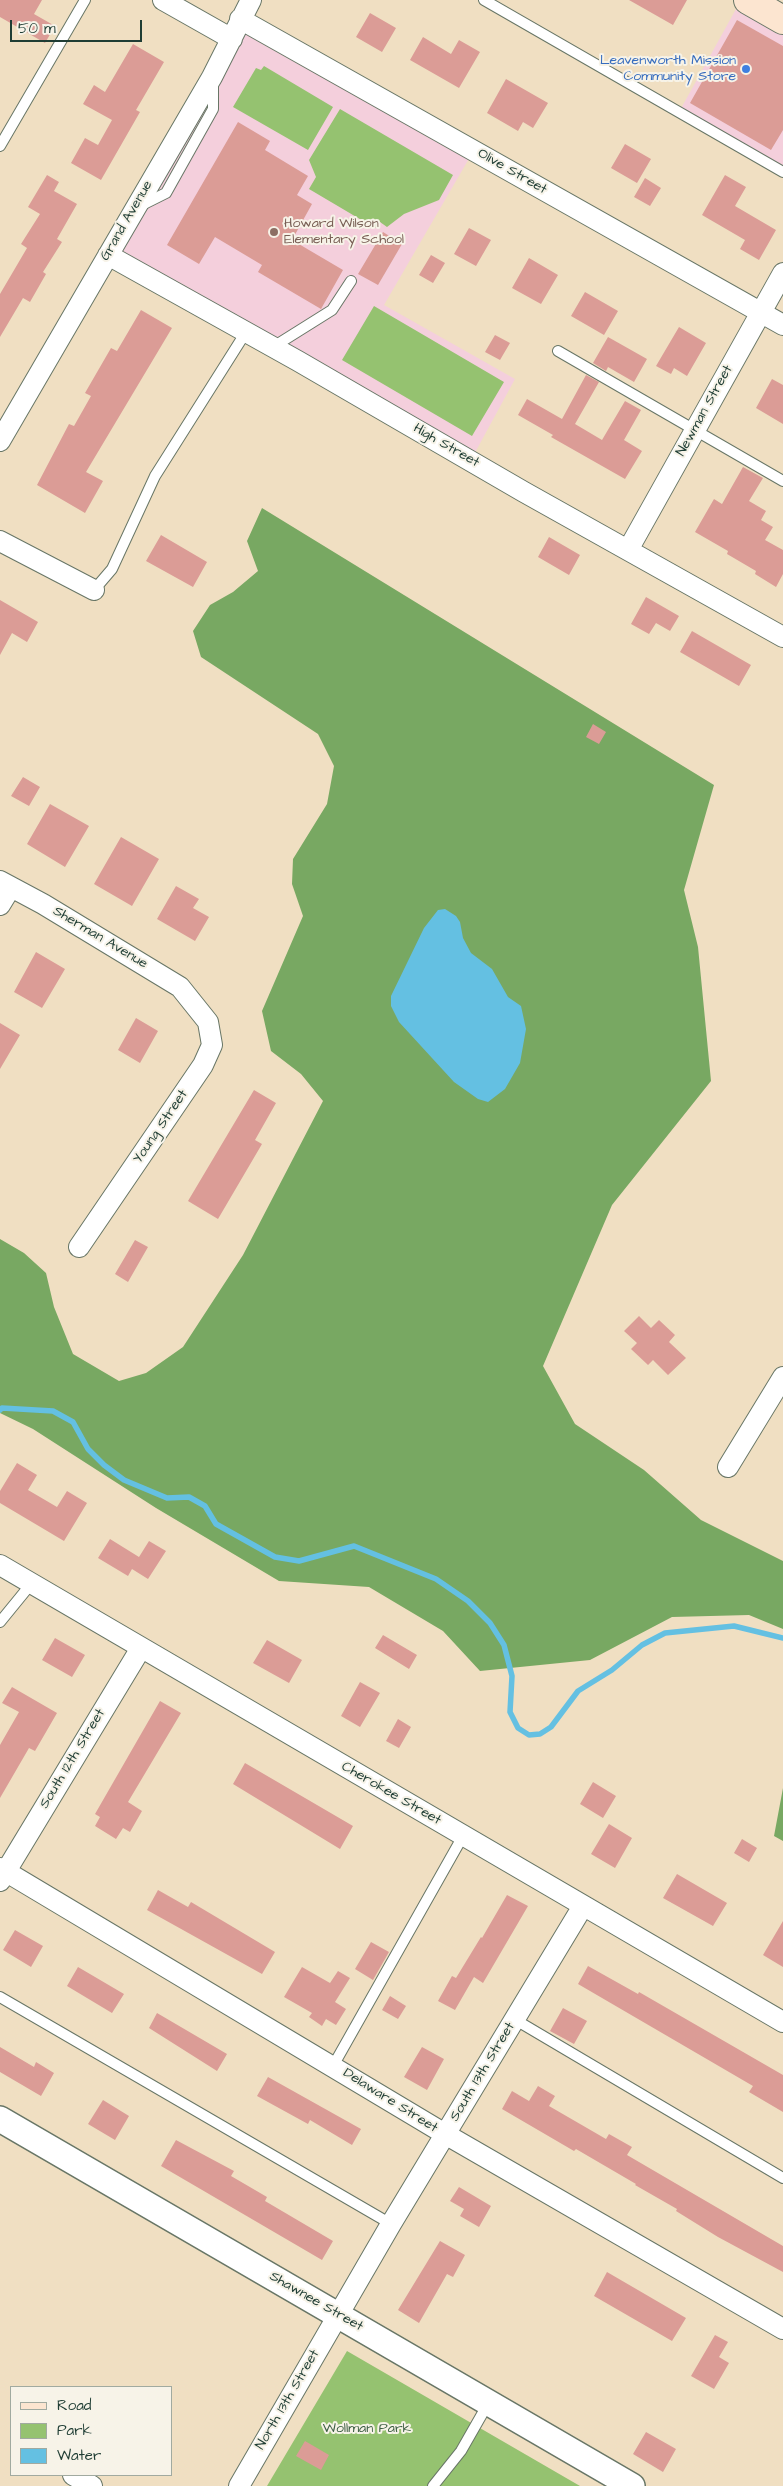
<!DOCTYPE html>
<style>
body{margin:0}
#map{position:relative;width:783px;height:2486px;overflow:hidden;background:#f0dfc2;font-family:"Architects Daughter",sans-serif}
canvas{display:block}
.legend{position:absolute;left:10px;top:2386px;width:162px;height:90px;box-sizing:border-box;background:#f7f3e8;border:1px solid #a1aaa0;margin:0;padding:6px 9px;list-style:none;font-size:15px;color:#1f3d34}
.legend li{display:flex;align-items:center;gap:10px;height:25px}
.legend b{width:25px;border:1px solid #a1aaa0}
.scale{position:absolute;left:10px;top:20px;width:132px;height:22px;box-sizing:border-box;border:2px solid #1f3d34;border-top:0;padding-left:6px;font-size:15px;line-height:18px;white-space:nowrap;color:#1f3d34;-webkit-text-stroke:4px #f7f3e8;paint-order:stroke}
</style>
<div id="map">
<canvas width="783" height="2486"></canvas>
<ul class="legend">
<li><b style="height:6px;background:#fce5d0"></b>Road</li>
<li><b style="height:14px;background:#95c270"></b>Park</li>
<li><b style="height:14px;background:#64c0e2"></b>Water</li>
</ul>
<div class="scale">50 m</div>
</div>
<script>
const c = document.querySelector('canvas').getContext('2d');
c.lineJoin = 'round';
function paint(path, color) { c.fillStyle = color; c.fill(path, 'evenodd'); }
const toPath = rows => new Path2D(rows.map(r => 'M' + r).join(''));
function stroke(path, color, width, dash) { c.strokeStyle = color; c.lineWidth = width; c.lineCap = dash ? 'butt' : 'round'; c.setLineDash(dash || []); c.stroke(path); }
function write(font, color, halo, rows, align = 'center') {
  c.font = font + ' "Architects Daughter",sans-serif'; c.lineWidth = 4; c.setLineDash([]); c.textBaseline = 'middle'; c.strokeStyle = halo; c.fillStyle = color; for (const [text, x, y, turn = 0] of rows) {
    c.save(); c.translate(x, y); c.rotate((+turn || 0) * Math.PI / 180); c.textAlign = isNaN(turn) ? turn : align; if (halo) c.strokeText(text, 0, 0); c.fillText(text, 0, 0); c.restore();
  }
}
paint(toPath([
 [741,0,783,20,783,172,679,112],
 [240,19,474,150,384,305,515,379,471,460,108,255]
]), '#f4cfdc');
paint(toPath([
 [264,66,333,107,308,150,233,107,256,68,261,70],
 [340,109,453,175,439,200,404,214,387,227,380,222,375,228,309,189,316,177,309,160],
 [374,306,504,382,472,436,342,360],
 [347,2351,580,2486,267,2486]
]), '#95c270');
paint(toPath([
 [262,508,714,785,684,890,698,947,711,1081,612,1205,543,1366,575,1424,644,1470,701,1520,783,1561,783,1629,749,1615,672,1617,590,1660,480,1671,443,1631,369,1587,279,1581,156,1508,33,1429,0,1413,0,1239,24,1253,46,1273,54,1307,73,1354,119,1381,146,1373,183,1347,243,1255,323,1101,301,1074,271,1051,262,1011,303,916,292,884,293,859,327,804,334,766,318,734,201,657,193,631,210,605,233,592,258,571,247,541],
 [783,1788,783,1841,774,1836]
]), '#78a862');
paint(toPath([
 [445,909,456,916,460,922,463,938,471,953,492,969,508,997,521,1006,526,1029,520,1063,505,1089,488,1102,478,1099,454,1082,399,1022,391,1006,391,996,424,928,438,910]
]), '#64c0e2');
stroke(toPath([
 [0,1410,2,1408,53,1411,73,1422,88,1449,104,1465,124,1480,167,1498,189,1497,205,1506,216,1524,275,1557,299,1561,354,1546,436,1579,468,1601,490,1623,504,1645,512,1676,510,1712,518,1728,529,1735,540,1734,551,1727,578,1691,612,1670,642,1645,665,1633,734,1626,783,1638]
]), '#64c0e2', 5.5);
paint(toPath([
 [0,0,42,0,34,14,55,26,45,43,0,17],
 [629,0,687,0,673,25],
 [370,13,396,28,382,52,356,37],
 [737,20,783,46,783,130,771,150,690,103],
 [423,37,451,54,459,40,480,52,459,88,410,60],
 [133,44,164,62,136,110,140,112,101,180,71,163,85,138,98,145,112,120,83,104,94,85,105,92],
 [506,79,548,103,533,128,523,122,518,131,487,113],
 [238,122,270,141,265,150,308,176,297,195,312,204,292,240,343,270,321,309,258,272,262,265,215,237,199,264,167,245],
 [625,144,651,159,637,183,611,168],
 [47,175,59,182,54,191,77,204,57,239,62,242,43,272,46,274,30,302,23,298,0,337,0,294,27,248,21,244,40,214,28,207],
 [725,175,746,187,735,206,776,230,759,260,740,249,745,240,702,215],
 [645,178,661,188,650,206,634,197],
 [469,228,491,240,476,266,454,254],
 [383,232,402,244,378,285,358,274],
 [431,255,445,263,433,283,419,275],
 [529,258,558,275,541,304,512,288],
 [585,292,618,311,604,335,571,316],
 [141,310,172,328,86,472,103,481,85,513,37,485,69,424,74,426,91,396,85,393,111,348,117,351],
 [679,327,706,343,687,376,674,368,671,374,656,366],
 [495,335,510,343,500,360,485,352],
 [608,337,647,359,634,382,608,367,606,371,593,363],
 [586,375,599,382,575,424,602,440,625,401,641,410,624,440,642,451,625,479,551,437,553,435,518,415,527,399,562,419],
 [772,379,783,385,783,424,756,408],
 [743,467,763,478,749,501,766,511,761,520,773,527,765,540,783,550,783,574,776,587,755,574,756,571,727,554,728,551,695,532,714,499,722,504],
 [161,535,207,562,193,587,146,561],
 [549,537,580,555,569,575,538,557],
 [646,597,679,616,670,631,656,623,649,634,631,624],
 [0,600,38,622,27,642,12,633,0,655],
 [692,631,751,665,739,686,680,652],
 [593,724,606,732,599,744,586,737],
 [23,777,40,787,29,806,11,796],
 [50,804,89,826,65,867,27,844],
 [121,837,159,859,132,906,94,884],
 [176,886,199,899,193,908,209,917,195,941,157,919],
 [36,952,65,969,42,1008,14,992],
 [136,1018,158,1031,140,1063,118,1050],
 [0,1023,20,1035,0,1069],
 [254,1090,276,1103,255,1140,262,1144,218,1219,188,1201],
 [135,1240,148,1247,128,1282,115,1274],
 [639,1316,651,1328,659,1320,675,1335,669,1342,686,1358,668,1375,653,1360,648,1365,631,1349,637,1343,624,1331],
 [17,1463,37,1475,28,1490,57,1507,67,1491,87,1503,64,1541,0,1503,0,1491],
 [110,1539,139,1557,149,1541,166,1551,148,1579,132,1569,128,1576,98,1558],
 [383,1635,417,1655,409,1669,375,1648],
 [55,1638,85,1655,72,1677,42,1660],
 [267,1640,302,1660,289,1683,253,1663],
 [360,1682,380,1693,360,1727,341,1716],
 [12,1687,57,1713,35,1751,29,1748,0,1798,0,1745,19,1712,2,1703],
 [160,1701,181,1713,128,1802,142,1811,130,1832,123,1828,116,1839,95,1826,100,1817,95,1814],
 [398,1719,411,1727,399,1748,386,1741],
 [245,1763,353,1826,340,1849,233,1784],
 [593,1782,616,1796,603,1818,580,1804],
 [609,1824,632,1838,615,1868,591,1854],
 [742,1839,757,1848,749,1862,734,1853],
 [677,1874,727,1903,713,1926,663,1898],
 [158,1890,188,1907,191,1902,275,1952,262,1974,147,1910],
 [507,1895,528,1906,483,1983,474,1977,455,2010,438,2001,452,1976,456,1978,481,1937,482,1938],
 [783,1921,783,1967,763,1955],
 [15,1930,43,1946,31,1967,3,1950],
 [371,1942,389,1952,373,1980,355,1969],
 [588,1966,638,1994,639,1992,783,2075,783,2112,749,2092,753,2086,578,1984],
 [78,1967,124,1994,112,2013,67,1986],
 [302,1967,330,1983,338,1971,350,1978,335,2002,346,2009,336,2025,326,2019,322,2026,309,2017,312,2013,284,1997],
 [390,1996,406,2006,398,2019,382,2010],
 [563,2008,587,2021,574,2044,550,2031],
 [157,2013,227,2054,217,2071,149,2028],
 [0,2047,34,2067,36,2062,54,2073,41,2096,0,2072],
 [422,2047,444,2059,427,2090,404,2077],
 [268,2077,361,2129,352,2145,310,2120,308,2124,257,2096],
 [538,2086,555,2096,549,2106,606,2139,609,2134,632,2147,627,2155,783,2246,783,2272,718,2237,676,2211,677,2209,635,2185,636,2184,576,2149,574,2151,502,2109,512,2091,529,2101],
 [103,2100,129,2116,115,2140,88,2124],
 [176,2140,234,2171,231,2176,267,2197,265,2201,333,2241,322,2260,161,2166],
 [459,2187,491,2206,479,2227,460,2216,464,2209,450,2201],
 [440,2241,465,2255,453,2277,447,2274,419,2323,398,2310],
 [607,2272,686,2318,672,2341,594,2296],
 [715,2335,728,2342,719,2357,729,2363,714,2389,691,2376],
 [646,2432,676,2449,663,2472,633,2454],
 [305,2441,329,2455,321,2470,296,2456]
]), '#db9c96');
const service = toPath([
 [484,0,783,172],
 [0,146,85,0],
 [140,206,166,193,213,109,213,83],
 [273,347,332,310,351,281],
 [558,351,783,481],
 [94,590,112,569,155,476,246,332],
 [0,1622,31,1584],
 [0,1997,391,2224],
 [514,2019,783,2178],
 [333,2066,463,1836],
 [433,2486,461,2451,489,2402]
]);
const minor = toPath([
 [163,0,232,39],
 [240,19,783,325],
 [108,255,298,361,524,492,783,637],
 [0,441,212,77,251,0],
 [0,541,94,590],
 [628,550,783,273],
 [0,881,43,904,180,987,208,1022,212,1045,203,1065,79,1247],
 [0,905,11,887],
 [728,1467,783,1377],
 [0,1565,783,2022],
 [0,1868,445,2134,783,2329],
 [0,1881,141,1648],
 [73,2475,92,2486],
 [239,2486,391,2224,583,1906]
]);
const tertiary = toPath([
 [0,2119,632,2486]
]);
const secondary = toPath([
 [748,0,783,20]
]);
stroke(service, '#687666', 12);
stroke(minor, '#687666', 22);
stroke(tertiary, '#687666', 28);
stroke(secondary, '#687666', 30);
stroke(service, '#fff', 10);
stroke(minor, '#fff', 20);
stroke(tertiary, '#fff', 25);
stroke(secondary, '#fce5d0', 28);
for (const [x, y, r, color] of [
 [746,69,5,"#3f7fe0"],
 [274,232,5,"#8d6e63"]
]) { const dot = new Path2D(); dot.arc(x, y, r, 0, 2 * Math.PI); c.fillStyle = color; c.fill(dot); stroke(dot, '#f7f3e8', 2); }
write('14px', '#366cbe', '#f7f3e8', [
 ["Leavenworth Mission",736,61],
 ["Community Store",736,77]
], 'right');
write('14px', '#1f3d34', '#f7f3e8', [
 ["Olive Street",512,172,30],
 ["Grand Avenue",127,221,-60],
 ["Newman Street",705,411,-61],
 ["High Street",446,446,30],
 ["Sherman Avenue",100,938,31],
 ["Young Street",161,1127,-56],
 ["South 12th Street",73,1759,-59],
 ["Cherokee Street",391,1794,30],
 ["South 13th Street",483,2072,-59],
 ["Delaware Street",390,2101,32],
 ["Shawnee Street",316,2302,30],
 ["North 13th Street",288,2400,-60]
]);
write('14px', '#785e54', '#f7f3e8', [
 ["Howard Wilson",284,224],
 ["Elementary School",284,240]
], 'left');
write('14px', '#3c5e43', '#f7f3e8', [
 ["Wollman Park",367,2429]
]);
</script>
